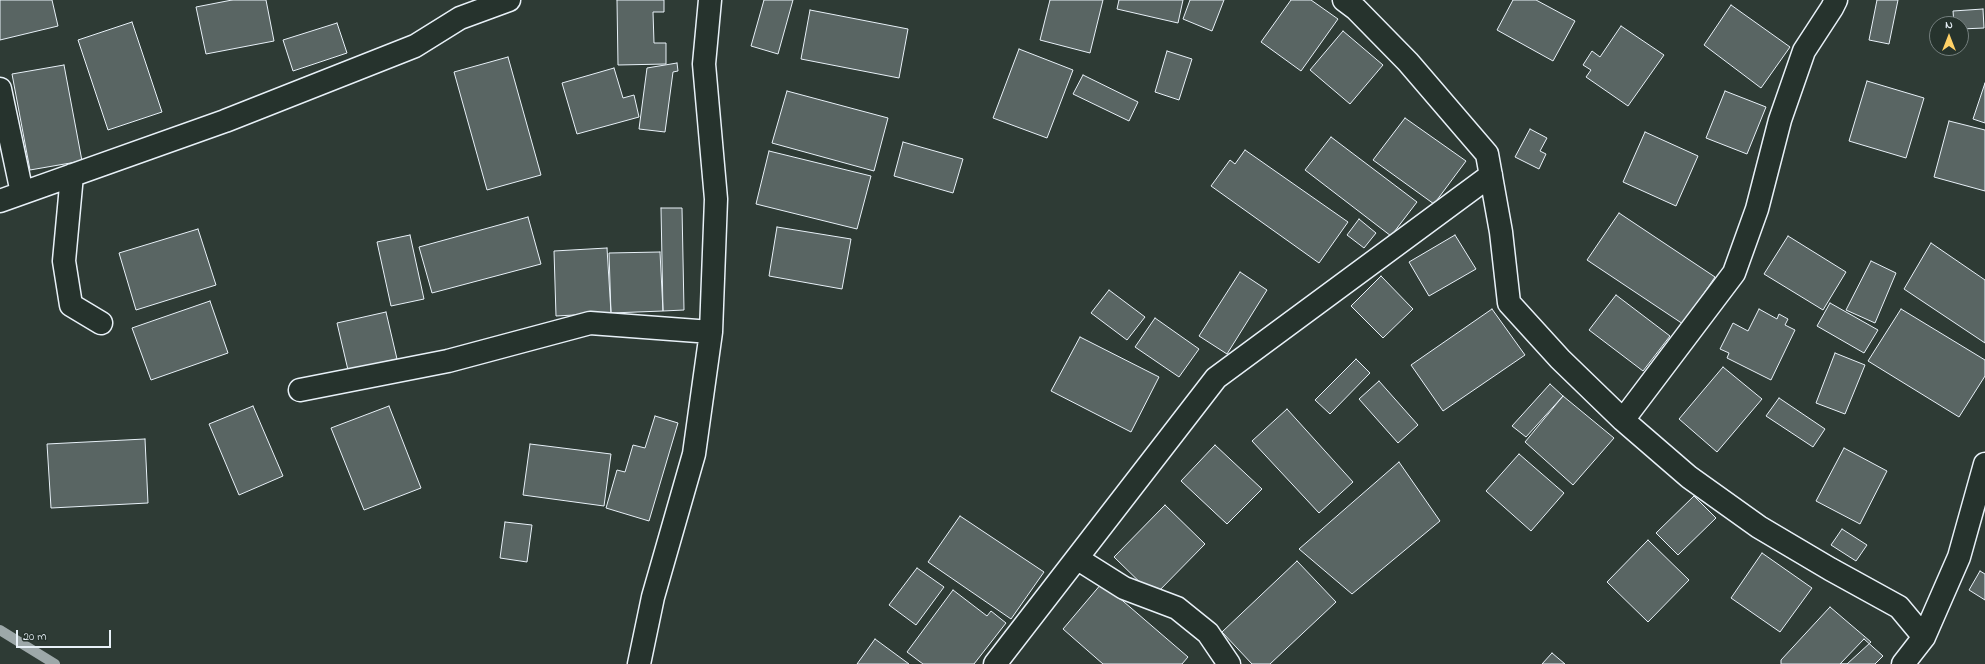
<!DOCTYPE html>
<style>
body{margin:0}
#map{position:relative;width:1985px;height:664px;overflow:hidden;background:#2e3b35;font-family:"Indie Flower",sans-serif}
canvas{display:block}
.north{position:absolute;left:1929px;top:16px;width:40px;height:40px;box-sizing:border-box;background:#26332d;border:1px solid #747f7e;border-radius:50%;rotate:0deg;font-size:11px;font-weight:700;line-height:16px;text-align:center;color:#e8f1f8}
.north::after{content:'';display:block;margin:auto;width:14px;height:18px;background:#ffd166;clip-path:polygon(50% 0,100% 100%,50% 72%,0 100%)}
.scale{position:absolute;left:16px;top:630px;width:95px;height:18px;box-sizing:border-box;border:2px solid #e8f1f8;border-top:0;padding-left:5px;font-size:12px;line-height:14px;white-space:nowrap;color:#e8f1f8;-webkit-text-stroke:3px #26332d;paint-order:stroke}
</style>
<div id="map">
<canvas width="1985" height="664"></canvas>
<div class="north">N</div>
<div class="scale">20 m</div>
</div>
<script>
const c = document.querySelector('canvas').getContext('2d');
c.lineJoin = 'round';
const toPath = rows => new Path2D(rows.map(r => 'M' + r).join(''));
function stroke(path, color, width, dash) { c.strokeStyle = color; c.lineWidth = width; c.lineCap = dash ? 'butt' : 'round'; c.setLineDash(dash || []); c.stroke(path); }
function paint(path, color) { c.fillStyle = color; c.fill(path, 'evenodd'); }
stroke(toPath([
 [0,630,55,664]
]), '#9da8a9', 10);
const building = toPath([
 [0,0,52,0,58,26,0,40,0,0],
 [232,0,266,0,274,41,206,54,196,7,232,0],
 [617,0,664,0,664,12,653,12,654,43,666,43,666,64,618,65,617,0],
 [764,0,793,0,778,54,751,46,764,0],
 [1050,0,1103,0,1090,53,1040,40,1050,0],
 [1119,0,1183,0,1178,23,1117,9,1119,0],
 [1190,0,1224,0,1212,31,1183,19,1190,0],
 [1291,0,1311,0,1338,19,1301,71,1261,42,1291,0],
 [1513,0,1536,0,1575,21,1553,61,1497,30,1513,0],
 [1877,0,1898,0,1889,44,1869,40,1877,0],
 [1731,5,1790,47,1761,88,1704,45,1731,5],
 [1983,9,1984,28,1961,29,1961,24,1954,24,1953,11,1983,9],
 [810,10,908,29,899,78,801,59,810,10],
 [132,22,162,112,108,130,78,40,132,22],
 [337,23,347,53,293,71,283,40,337,23],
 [1621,26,1664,55,1628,106,1586,77,1591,70,1583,65,1592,51,1600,57,1621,26],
 [1343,31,1383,65,1350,104,1310,70,1343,31],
 [1019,49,1073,70,1047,138,993,118,1019,49],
 [1167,51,1192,59,1179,100,1155,92,1167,51],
 [508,57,541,175,487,190,454,72,508,57],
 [677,63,678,71,673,72,665,132,639,129,647,68,677,63],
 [64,65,82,161,30,170,12,74,64,65],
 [614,68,623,98,634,95,639,117,577,134,562,83,614,68],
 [1083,75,1138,102,1129,121,1073,94,1083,75],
 [1867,81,1924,98,1906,158,1849,141,1867,81],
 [1985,83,1985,123,1973,119,1985,83],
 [787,91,888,118,874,171,772,143,787,91],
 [1725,91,1766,107,1747,154,1706,138,1725,91],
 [1405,118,1466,161,1434,204,1373,160,1405,118],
 [1949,121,1985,130,1985,191,1934,177,1949,121],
 [1530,129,1547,138,1540,151,1546,154,1539,169,1515,157,1530,129],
 [1645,132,1698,156,1676,206,1623,182,1645,132],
 [1331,137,1417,202,1391,236,1305,170,1331,137],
 [903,142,963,159,953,193,894,176,903,142],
 [1245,150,1348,222,1319,263,1211,186,1230,160,1235,164,1245,150],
 [769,151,871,176,857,229,756,204,769,151],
 [661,208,682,208,684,310,663,311,661,208],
 [1619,213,1715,277,1683,324,1587,260,1619,213],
 [528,217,541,264,432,293,419,247,528,217],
 [1359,219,1376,233,1364,248,1347,235,1359,219],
 [777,227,851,239,842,289,769,276,777,227],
 [198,229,216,285,136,310,119,253,198,229],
 [410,235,424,299,391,306,377,242,410,235],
 [1455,235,1476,269,1429,296,1409,262,1455,235],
 [1788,236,1846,272,1823,310,1764,274,1788,236],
 [1931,243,1985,280,1985,343,1904,289,1931,243],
 [607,248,611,313,556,316,554,251,607,248],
 [660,252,663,311,611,313,609,253,660,252],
 [1871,261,1896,273,1875,323,1846,310,1871,261],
 [1240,272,1267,290,1227,354,1199,336,1240,272],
 [1381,276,1413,309,1383,338,1351,306,1381,276],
 [1109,290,1145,317,1127,340,1091,313,1109,290],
 [1616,295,1670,336,1643,371,1589,330,1616,295],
 [210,301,228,353,151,380,132,328,210,301],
 [1830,303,1878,330,1864,353,1817,326,1830,303],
 [1492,309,1525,355,1443,411,1411,365,1492,309],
 [1759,309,1777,319,1779,314,1788,319,1785,325,1795,330,1771,380,1727,358,1729,353,1720,349,1733,323,1748,331,1759,309],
 [1901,309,1985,360,1985,376,1959,417,1868,361,1901,309],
 [386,312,397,359,348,370,337,323,386,312],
 [1155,318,1199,349,1179,377,1135,347,1155,318],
 [1080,337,1159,377,1131,432,1051,391,1080,337],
 [1835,353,1865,365,1845,414,1816,403,1835,353],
 [1356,359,1370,373,1330,414,1315,400,1356,359],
 [1723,367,1762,399,1717,452,1679,419,1723,367],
 [1379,381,1418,425,1398,443,1359,399,1379,381],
 [1550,384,1563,396,1526,437,1512,426,1550,384],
 [1563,396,1614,438,1573,485,1525,442,1563,396],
 [1779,398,1825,429,1813,447,1766,416,1779,398],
 [253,406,283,476,239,495,209,424,253,406],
 [389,406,421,488,364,510,331,428,389,406],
 [1287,409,1353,482,1319,513,1252,441,1287,409],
 [655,416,678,423,649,521,606,508,617,470,625,472,633,445,645,448,655,416],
 [145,439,148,503,51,508,47,444,145,439],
 [530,444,611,454,604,506,523,495,530,444],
 [1215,445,1262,489,1227,524,1181,481,1215,445],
 [1844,448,1887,471,1860,524,1816,501,1844,448],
 [1519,454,1564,493,1531,531,1486,491,1519,454],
 [1399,462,1440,521,1352,594,1299,549,1399,462],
 [1694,496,1716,518,1678,555,1656,533,1694,496],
 [1165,505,1205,544,1154,596,1114,557,1165,505],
 [960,516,1044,572,1011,619,928,562,960,516],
 [505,522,532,525,527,562,500,558,505,522],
 [1842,529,1867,545,1856,561,1831,545,1842,529],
 [1648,540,1689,580,1648,622,1607,582,1648,540],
 [1762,553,1812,588,1780,632,1731,598,1762,553],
 [1297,561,1336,602,1270,664,1252,664,1222,632,1297,561],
 [917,568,944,587,916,625,889,605,917,568],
 [1980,571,1985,574,1985,600,1969,590,1980,571],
 [1102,583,1188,657,1182,664,1103,664,1063,629,1102,583],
 [953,590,987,616,991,611,1006,623,974,664,923,664,907,652,953,590],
 [1830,607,1871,642,1847,664,1781,664,1781,660,1830,607],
 [875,639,909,664,857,664,875,639],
 [1864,639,1883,656,1875,664,1840,664,1864,639],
 [1552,653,1565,664,1542,664,1552,653]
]);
paint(building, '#596563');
stroke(building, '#e8f1f8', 1);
const minor = toPath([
 [1344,0,1356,9,1408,62,1487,154,1501,232,1509,303,1560,359,1623,420,1689,477,1759,527,1830,569,1899,607,1924,637],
 [0,89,22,193],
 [72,175,64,261,71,305,101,323],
 [0,201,225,121,415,46,460,18,509,0],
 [300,390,448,361,590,323,711,332],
 [1623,420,1734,273,1757,209,1780,120,1804,51,1832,8,1836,0],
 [1078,559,1124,588,1177,608,1208,633,1229,664],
 [639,664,653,597,694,454,711,332,716,199,704,64,710,0],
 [995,664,1216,378,1491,175],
 [1903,664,1924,637,1959,557,1985,464]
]);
stroke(minor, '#e8f1f8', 25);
stroke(minor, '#26332d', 22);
</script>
